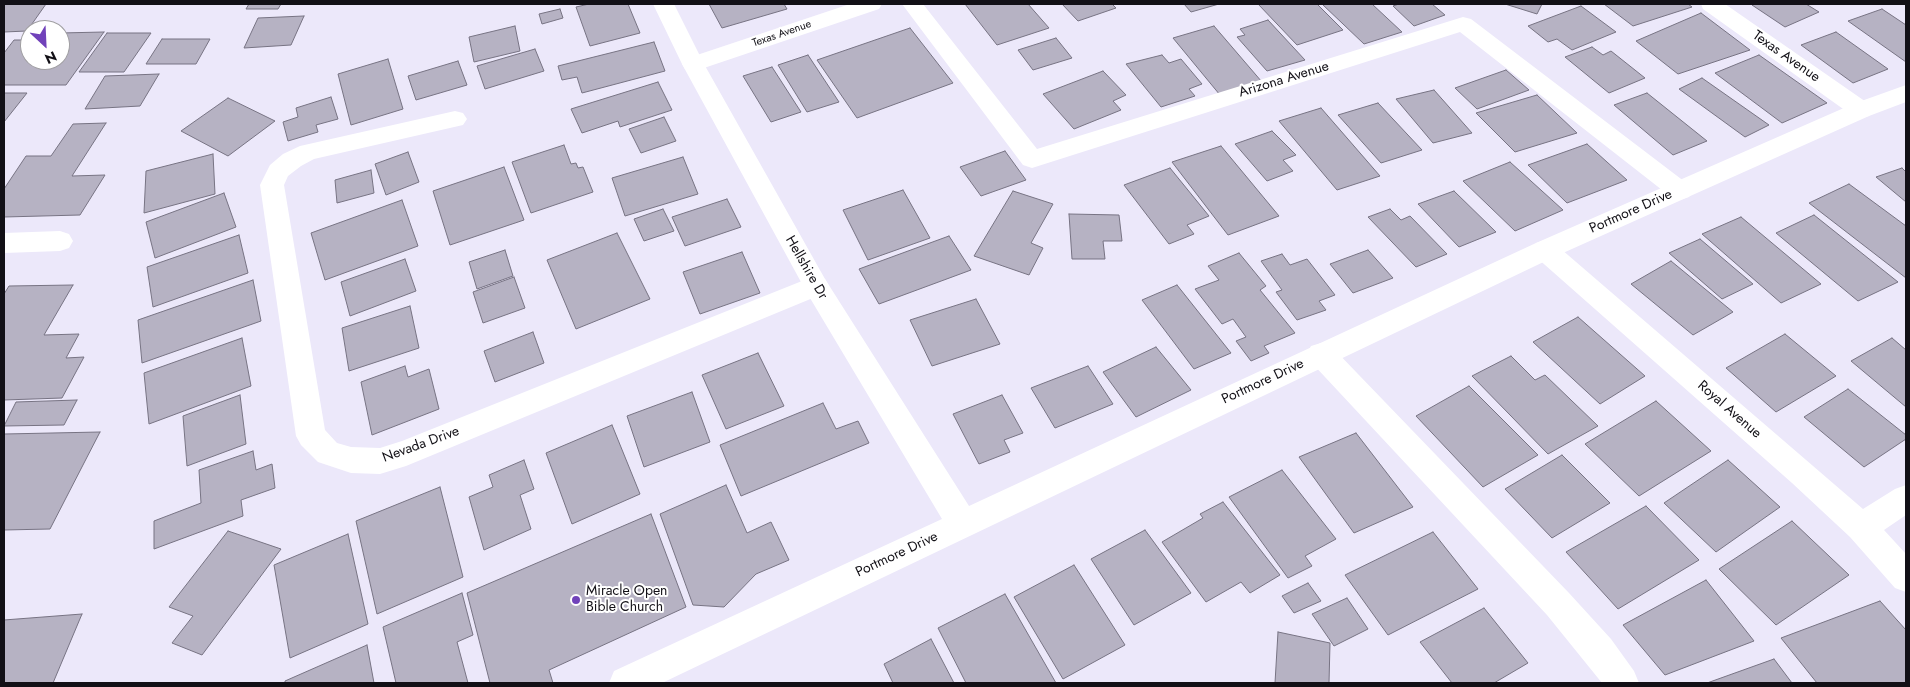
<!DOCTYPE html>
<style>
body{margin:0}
#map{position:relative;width:1910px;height:687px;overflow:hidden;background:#ece8fa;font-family:Jost,sans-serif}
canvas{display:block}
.frame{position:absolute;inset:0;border:5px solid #121016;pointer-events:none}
.north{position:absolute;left:20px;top:20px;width:50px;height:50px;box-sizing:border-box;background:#fff;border:1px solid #a09fa2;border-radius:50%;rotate:155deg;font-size:14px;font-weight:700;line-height:20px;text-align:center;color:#121016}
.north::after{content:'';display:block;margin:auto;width:18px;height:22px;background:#7142ba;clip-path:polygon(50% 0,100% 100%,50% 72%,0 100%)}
</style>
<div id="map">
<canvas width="1910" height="687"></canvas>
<div class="frame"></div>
<div class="north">N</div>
</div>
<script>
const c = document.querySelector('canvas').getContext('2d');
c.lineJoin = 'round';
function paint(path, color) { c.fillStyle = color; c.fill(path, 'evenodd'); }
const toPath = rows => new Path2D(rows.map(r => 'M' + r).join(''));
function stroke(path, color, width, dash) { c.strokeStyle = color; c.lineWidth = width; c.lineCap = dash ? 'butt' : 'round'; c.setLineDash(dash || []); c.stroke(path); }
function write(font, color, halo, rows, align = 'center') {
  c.font = font + ' Jost,sans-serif'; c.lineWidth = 4; c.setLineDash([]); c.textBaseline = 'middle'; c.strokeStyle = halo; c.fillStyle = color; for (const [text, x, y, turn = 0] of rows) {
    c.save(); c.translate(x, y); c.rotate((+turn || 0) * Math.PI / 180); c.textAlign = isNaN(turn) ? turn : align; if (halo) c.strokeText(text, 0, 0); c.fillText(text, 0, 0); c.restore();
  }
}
const building = toPath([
 [4,4,46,4,27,31,4,32,4,4],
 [249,4,281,4,278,9,246,9,249,4],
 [589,4,628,4,640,33,590,46,576,7,589,4],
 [709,4,784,4,787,9,722,28,709,4],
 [965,4,1028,4,1049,28,997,45,965,4],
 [1062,4,1112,4,1116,8,1078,21,1062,4],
 [1184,4,1219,4,1191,12,1184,4],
 [1258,4,1317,4,1343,30,1297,45,1258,4],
 [1322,4,1372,4,1402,32,1364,44,1322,4],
 [1399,4,1432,4,1445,15,1414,26,1393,6,1399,4],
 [1505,4,1542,4,1537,14,1505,4],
 [1604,4,1688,4,1692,7,1633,26,1604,4],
 [1755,4,1806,4,1819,12,1785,27,1752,5,1755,4],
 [1581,6,1616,32,1572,50,1557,39,1548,42,1528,26,1581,6],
 [560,9,563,18,542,24,539,14,560,9],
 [1882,9,1906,25,1906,62,1848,21,1882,9],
 [1701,13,1750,50,1678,74,1636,41,1701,13],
 [304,16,291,45,244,48,258,18,304,16],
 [1268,20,1305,60,1267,71,1237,37,1245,35,1240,29,1268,20],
 [515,26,520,51,474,62,469,37,515,26],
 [1214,26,1262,82,1220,95,1173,38,1214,26],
 [910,28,953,83,857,118,817,60,910,28],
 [104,32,66,85,4,85,4,53,14,40,30,40,30,60,60,60,60,33,104,32],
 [1836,32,1888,69,1853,83,1801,45,1836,32],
 [107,33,151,33,124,72,79,72,107,33],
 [1056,38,1072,58,1033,70,1018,50,1056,38],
 [162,39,210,39,196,64,146,64,162,39],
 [654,42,665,71,582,93,577,77,562,80,558,66,654,42],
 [1592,47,1603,55,1611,51,1645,78,1609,93,1565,57,1592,47],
 [535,49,544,71,485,89,477,66,535,49],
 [808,55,839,102,807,112,778,65,808,55],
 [1162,55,1169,63,1181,59,1202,84,1189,89,1195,96,1161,107,1126,64,1162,55],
 [1759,55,1827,103,1782,123,1715,73,1759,55],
 [388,59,403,109,351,125,338,74,388,59],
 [458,61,467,85,416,100,408,76,458,61],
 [772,67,801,112,771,122,743,76,772,67],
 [1506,70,1529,90,1477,109,1455,88,1506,70],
 [1103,71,1126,95,1113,101,1121,110,1074,129,1043,94,1103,71],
 [159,74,140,106,85,109,105,76,159,74],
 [1702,78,1769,125,1745,137,1679,89,1702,78],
 [658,82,672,110,620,127,618,121,582,133,571,109,658,82],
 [1434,90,1472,133,1433,143,1396,99,1434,90],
 [4,93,27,93,4,122,4,93],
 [1647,93,1707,141,1673,155,1614,105,1647,93],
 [1537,95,1577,133,1515,152,1476,113,1537,95],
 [331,97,338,119,316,125,318,132,288,141,283,122,298,117,296,108,331,97],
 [228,98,275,121,228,156,181,131,228,98],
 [1378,103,1422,150,1381,163,1338,115,1378,103],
 [1321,108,1380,176,1337,190,1279,121,1321,108],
 [664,117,676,141,641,153,629,129,664,117],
 [106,123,72,176,105,175,80,215,4,217,4,189,26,156,51,156,73,124,106,123],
 [1272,131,1296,155,1283,160,1293,171,1267,181,1235,144,1272,131],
 [1587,144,1627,180,1567,203,1528,165,1587,144],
 [564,145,571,164,576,163,578,168,583,167,593,192,531,213,512,162,564,145],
 [1221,146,1279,216,1228,235,1172,162,1221,146],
 [1005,151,1026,180,981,196,960,167,1005,151],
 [408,152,419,182,386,195,375,164,408,152],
 [213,154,215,194,144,213,146,171,213,154],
 [683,157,698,194,625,216,612,178,683,157],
 [1510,162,1563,210,1515,231,1463,181,1510,162],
 [504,167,524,220,450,245,433,191,504,167],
 [1170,168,1209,216,1187,225,1194,234,1169,244,1124,185,1170,168],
 [1902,168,1906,172,1906,202,1876,177,1902,168],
 [371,170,374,193,337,203,335,180,371,170],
 [1849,184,1906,226,1906,278,1809,203,1849,184],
 [903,190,930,238,868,260,843,210,903,190],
 [1013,191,1053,204,1031,243,1043,248,1029,275,974,256,1013,191],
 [1454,191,1496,232,1459,247,1418,204,1454,191],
 [224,193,236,227,155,258,146,222,224,193],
 [727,199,741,227,685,246,672,217,727,199],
 [402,200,418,246,325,280,311,233,402,200],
 [663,209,674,231,644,241,634,219,663,209],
 [1390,209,1401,220,1410,216,1447,254,1416,267,1368,217,1390,209],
 [1069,214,1119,215,1122,241,1103,241,1105,259,1072,259,1069,214],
 [1814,215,1898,282,1858,301,1776,233,1814,215],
 [1741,217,1821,284,1781,303,1702,234,1741,217],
 [617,233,650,299,576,329,547,260,617,233],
 [239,235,248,273,153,307,147,267,239,235],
 [949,236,971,270,879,304,859,269,949,236],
 [1700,239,1753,284,1722,299,1669,253,1700,239],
 [505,250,513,276,477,289,469,262,505,250],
 [1368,250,1393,278,1353,293,1330,264,1368,250],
 [742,252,760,293,700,314,683,272,742,252],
 [1239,253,1266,286,1260,290,1295,333,1264,346,1269,353,1251,361,1236,341,1246,337,1233,319,1222,324,1195,289,1219,280,1208,266,1239,253],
 [1282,254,1290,265,1307,259,1335,295,1319,301,1326,310,1297,320,1276,292,1282,290,1261,261,1282,254],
 [405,259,416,291,350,316,341,282,405,259],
 [1671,261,1733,312,1693,335,1631,284,1671,261],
 [514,277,525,308,483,323,473,292,514,277],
 [253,280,261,321,142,363,138,320,253,280],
 [73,285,44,335,79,334,66,358,84,357,62,398,4,400,4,294,9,286,73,285],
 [1177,285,1231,353,1194,369,1142,300,1177,285],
 [976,299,1000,344,932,366,910,320,976,299],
 [410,306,419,348,349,371,342,328,410,306],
 [1578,317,1645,376,1600,404,1533,342,1578,317],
 [533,332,544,363,495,382,484,351,533,332],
 [1785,334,1836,376,1776,412,1726,368,1785,334],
 [242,338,251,386,149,424,144,373,242,338],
 [1892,338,1906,350,1906,407,1851,361,1892,338],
 [1156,347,1191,390,1136,417,1103,372,1156,347],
 [758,353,784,406,726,429,702,375,758,353],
 [1511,356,1535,380,1545,375,1598,426,1548,454,1472,376,1511,356],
 [405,366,408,377,429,369,439,409,372,435,361,382,405,366],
 [1088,366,1113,404,1055,428,1031,388,1088,366],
 [1469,386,1538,455,1483,487,1416,416,1469,386],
 [1848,389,1906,435,1906,439,1864,467,1804,417,1848,389],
 [692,392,710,442,644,467,627,416,692,392],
 [240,395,246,444,187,466,183,416,240,395],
 [1002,395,1023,433,1004,440,1010,452,979,464,953,414,1002,395],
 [77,400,64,425,4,426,16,402,77,400],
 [1656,401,1711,451,1639,496,1585,444,1656,401],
 [823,403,836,429,858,421,869,443,741,496,720,445,823,403],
 [612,425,640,494,572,524,546,453,612,425],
 [100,432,50,529,4,530,4,434,100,432],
 [1356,433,1413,507,1354,533,1299,457,1356,433],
 [253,451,256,470,272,464,275,488,241,500,243,516,154,549,154,521,201,503,199,470,253,451],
 [1562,455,1610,503,1552,538,1505,489,1562,455],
 [524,460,534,489,520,495,531,529,484,550,469,497,493,487,489,475,524,460],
 [1728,460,1780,507,1716,552,1664,503,1728,460],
 [1282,470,1336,539,1305,556,1312,566,1288,578,1229,497,1282,470],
 [726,485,747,533,771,522,789,560,756,574,724,607,693,605,660,514,726,485],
 [440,487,463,577,377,614,356,521,440,487],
 [1223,502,1280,575,1250,593,1241,582,1206,602,1162,542,1203,518,1200,514,1223,502],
 [1646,506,1699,560,1618,609,1566,552,1646,506],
 [651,514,686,607,549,670,553,683,490,683,467,593,651,514],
 [1792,521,1849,575,1776,625,1719,569,1792,521],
 [1145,530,1191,593,1134,625,1091,559,1145,530],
 [228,531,281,549,202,655,172,643,193,616,169,607,228,531],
 [1433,532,1478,589,1388,635,1345,575,1433,532],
 [348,534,368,624,290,658,274,565,348,534],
 [1074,565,1125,645,1063,679,1014,597,1074,565],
 [1706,580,1754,641,1665,675,1623,625,1706,580],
 [1308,583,1321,601,1294,613,1282,596,1308,583],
 [462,593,473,635,457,642,468,683,396,683,383,627,462,593],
 [1005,594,1056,683,966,683,938,628,1005,594],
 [1347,598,1368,629,1334,646,1312,614,1347,598],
 [1880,601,1906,630,1906,683,1817,683,1781,638,1880,601],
 [1484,608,1528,663,1494,683,1452,683,1420,642,1484,608],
 [82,614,53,683,4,683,4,620,82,614],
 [1278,632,1330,643,1329,683,1275,683,1278,632],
 [931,639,954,683,893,683,884,664,931,639],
 [367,645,374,683,285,683,285,681,367,645],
 [1774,659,1792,683,1707,683,1774,659]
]);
paint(building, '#b6b2c3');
stroke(building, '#777383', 1);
paint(toPath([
 [850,4,882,4,879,9,701,69,693,71,685,69,682,64,685,59,850,4],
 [902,4,923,4,1037,149,1463,17,1471,19,1689,185,1692,191,1689,197,1680,200,1671,197,1460,32,1032,168,1023,165,902,4],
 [1701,4,1725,4,1869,104,1873,110,1869,116,1861,118,1853,116,1703,9,1701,4],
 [455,111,463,113,467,119,463,125,314,159,301,166,288,176,284,185,325,430,337,443,351,447,380,448,402,441,807,279,816,276,825,279,829,286,825,293,406,466,380,474,351,473,318,462,301,445,296,436,260,185,270,165,283,154,300,146,455,111],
 [60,231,69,234,73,241,69,248,60,251,4,253,4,233,60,231],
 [1545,240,1554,243,1863,509,1895,489,1906,485,1906,515,1884,530,1906,554,1906,592,1895,588,1850,537,1792,483,1536,257,1532,250,1536,243,1545,240],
 [1321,343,1331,346,1569,593,1611,639,1634,671,1639,683,1602,683,1547,615,1311,362,1307,354,1311,346,1321,343]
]), '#fff');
paint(toPath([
 [653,4,674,4,704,64,825,279,969,506,1536,243,1853,104,1906,85,1906,102,1869,116,1554,257,662,683,609,683,614,671,942,519,807,293,682,64,653,4]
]), '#fff');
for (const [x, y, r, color] of [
 [576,600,5,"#7142ba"]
]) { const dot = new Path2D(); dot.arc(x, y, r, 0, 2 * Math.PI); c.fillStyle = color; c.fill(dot); stroke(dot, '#fff', 2); }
write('11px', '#121016', '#fff', [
 ["Texas Avenue",782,34,-19]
]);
write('14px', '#121016', '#fff', [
 ["Texas Avenue",1786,57,35],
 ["Arizona Avenue",1284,80,-17],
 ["Portmore Drive",1631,212,-24],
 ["Hellshire Dr",806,268,60],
 ["Portmore Drive",1263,382,-25],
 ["Royal Avenue",1729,410,41],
 ["Nevada Drive",421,445,-20],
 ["Portmore Drive",897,555,-25]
]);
write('14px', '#121016', '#fff', [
 ["Miracle Open",586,592],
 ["Bible Church",586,608]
], 'left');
</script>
